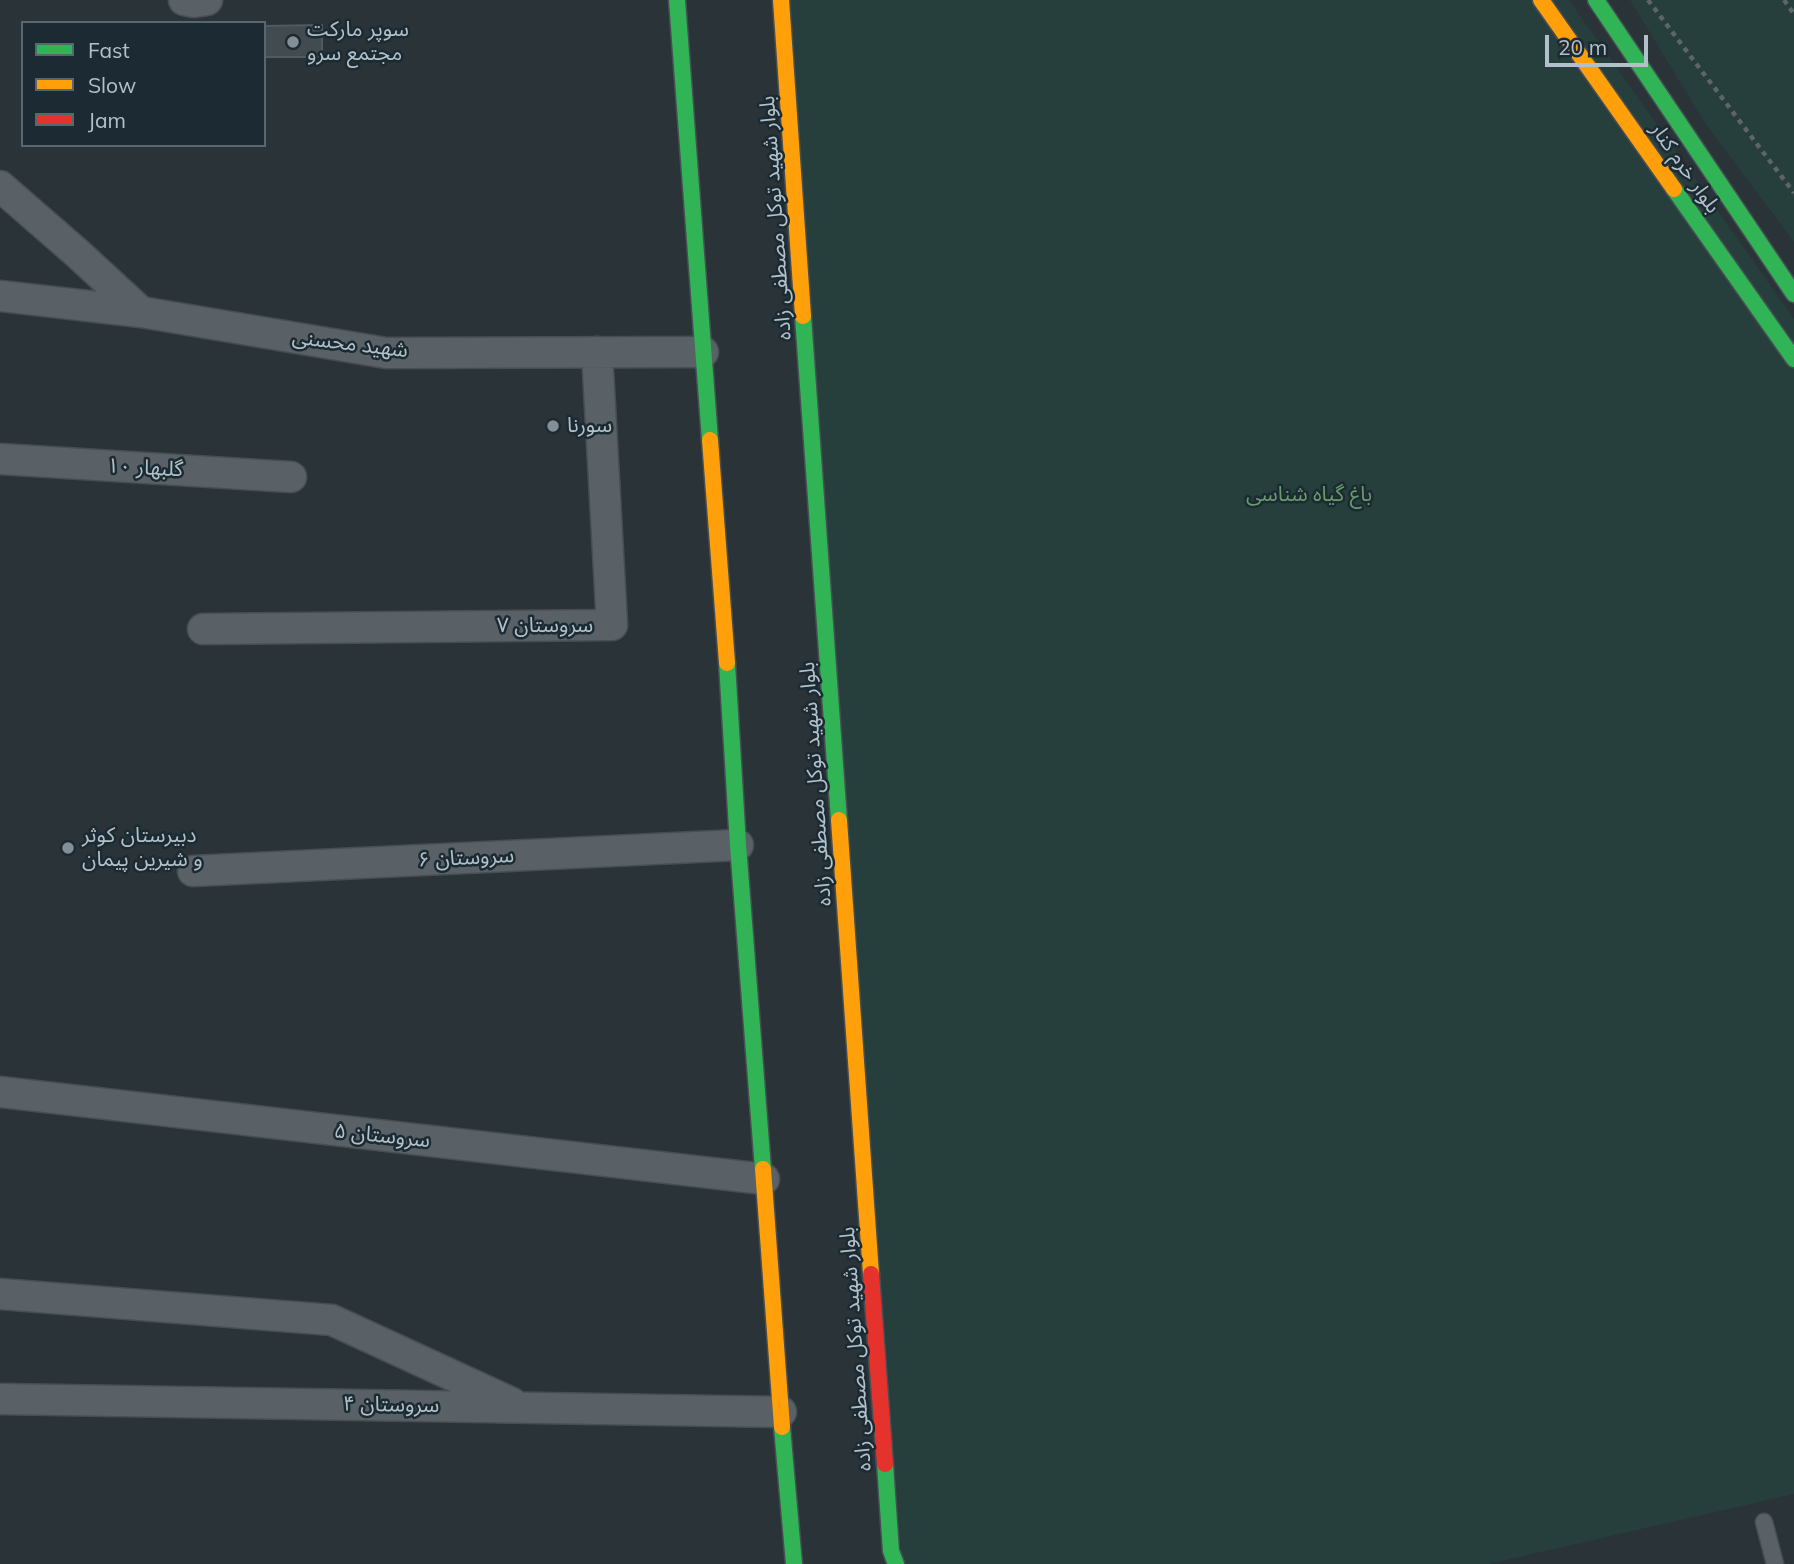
<!DOCTYPE html>
<meta charset="utf-8">
<style>
body{margin:0}
#map{position:relative;width:1794px;height:1564px;overflow:hidden;background:#293338;font-family:Mulish,sans-serif}
canvas{display:block}
.legend{position:absolute;left:21px;top:21px;width:245px;height:126px;box-sizing:border-box;background:#1c2b33;border:2px solid #58676f;margin:0;padding:9px 12px;list-style:none;font-size:21px;color:#b2c0c9}
.legend li{display:flex;align-items:center;gap:14px;height:35px}
.legend b{width:35px;border:2px solid #58676f}
.scale{position:absolute;left:1545px;top:35px;width:103px;height:32px;box-sizing:border-box;border:4px solid #b2c0c9;border-top:0;padding-left:9px;font-size:21px;line-height:24px;white-space:nowrap;color:#b2c0c9;-webkit-text-stroke:5px #1c2b33;paint-order:stroke}
</style>
<div id="map">
<canvas width="1794" height="1564"></canvas>
<ul class="legend">
<li><b style="height:9px;background:#30b455"></b>Fast</li>
<li><b style="height:9px;background:#ff9f0a"></b>Slow</li>
<li><b style="height:9px;background:#e5322d"></b>Jam</li>
</ul>
<div class="scale">20 m</div>
</div>
<script>
const c = document.querySelector('canvas').getContext('2d');
c.lineJoin = 'round';
function paint(path, color) { c.fillStyle = color; c.fill(path, 'evenodd'); }
const toPath = rows => new Path2D(rows.map(r => 'M' + r).join(''));
function stroke(path, color, width, dash) { c.strokeStyle = color; c.lineWidth = width; c.lineCap = dash ? 'butt' : 'round'; c.setLineDash(dash || []); c.stroke(path); }
function write(font, color, halo, rows, align = 'center') {
  c.font = font + ' Mulish,"Noto Sans Arabic",sans-serif'; c.lineWidth = 5; c.setLineDash([]); c.textBaseline = 'middle'; c.strokeStyle = halo; c.fillStyle = color; for (const [text, x, y, turn = 0] of rows) {
    c.save(); c.translate(x, y); c.rotate((+turn || 0) * Math.PI / 180); c.textAlign = isNaN(turn) ? turn : align; if (halo) c.strokeText(text, 0, 0); c.fillText(text, 0, 0); c.restore();
  }
}
paint(toPath([
 [786,0,1569,0,1794,319,1794,1494,1489,1564,902,1564],
 [1630,0,1794,0,1794,242,1705,123]
]), '#263f3c');
const building = toPath([
 [322,25,322,57,264,57,264,26,322,25]
]);
paint(building, '#424b4f');
stroke(building, '#515a5f', 2);
const lane = toPath([
 [1764,1522,1775,1564]
]);
const street = toPath([
 [184,0,194,2,207,0],
 [0,186,77,253,141,312],
 [0,296,141,312,386,353,703,352],
 [0,459,291,477],
 [203,629,612,625,597,352],
 [193,871,738,845],
 [0,1092,764,1179],
 [0,1294,332,1320,512,1403],
 [0,1399,781,1412]
]);
const fast = toPath([
 [677,0,710,440],
 [1596,0,1794,294],
 [1674,189,1794,359],
 [803,316,839,820],
 [727,663,738,845,763,1169],
 [782,1427,794,1564],
 [885,1464,891,1551,896,1564]
]);
const slow = toPath([
 [781,0,803,316],
 [1541,0,1674,189],
 [710,440,727,663],
 [839,820,871,1274],
 [763,1169,782,1427]
]);
const jam = toPath([
 [871,1274,885,1464]
]);
stroke(lane, '#474e53', 19);
stroke(street, '#474e53', 33);
stroke(fast, '#474e53', 19);
stroke(slow, '#474e53', 19);
stroke(jam, '#474e53', 19);
stroke(toPath([
 [1648,0,1794,193],
 [1784,0,1794,14]
]), '#5c6569', 4.5, [5, 5]);
stroke(lane, '#596166', 16);
stroke(street, '#596166', 30);
stroke(fast, '#30b455', 16);
stroke(slow, '#ff9f0a', 16);
stroke(jam, '#e5322d', 16);
for (const [x, y, r, color] of [
 [293,42,7,"#828f96"],
 [553,426,7,"#828f96"],
 [68,848,7,"#828f96"]
]) { const dot = new Path2D(); dot.arc(x, y, r, 0, 2 * Math.PI); c.fillStyle = color; c.fill(dot); stroke(dot, '#1c2b33', 2.5); }
write('21px', '#b2c0c9', '#1c2b33', [
 ["سوپر مارکت",307,30],
 ["مجتمع سرو",307,54],
 ["سورنا",567,426],
 ["دبیرستان کوثر",82,836],
 ["و شیرین پیمان",82,860]
], 'left');
write('21px', '#b2c0c9', '#1c2b33', [
 ["بلوار خرم کنار",1685,168,55],
 ["بلوار شهید توکل مصطفی زاده",776,218,-94],
 ["شهید محسنی",350,344,7],
 ["گلبهار ۱۰",145,468,3],
 ["سروستان ۷",545,626],
 ["بلوار شهید توکل مصطفی زاده",816,784,-94],
 ["سروستان ۶",466,858,-3],
 ["سروستان ۵",382,1136,6],
 ["بلوار شهید توکل مصطفی زاده",856,1349,-94],
 ["سروستان ۴",391,1405,1]
]);
write('21px', '#699b69', '#1c2b33', [
 ["باغ گیاه شناسی",1309,495]
]);
</script>
